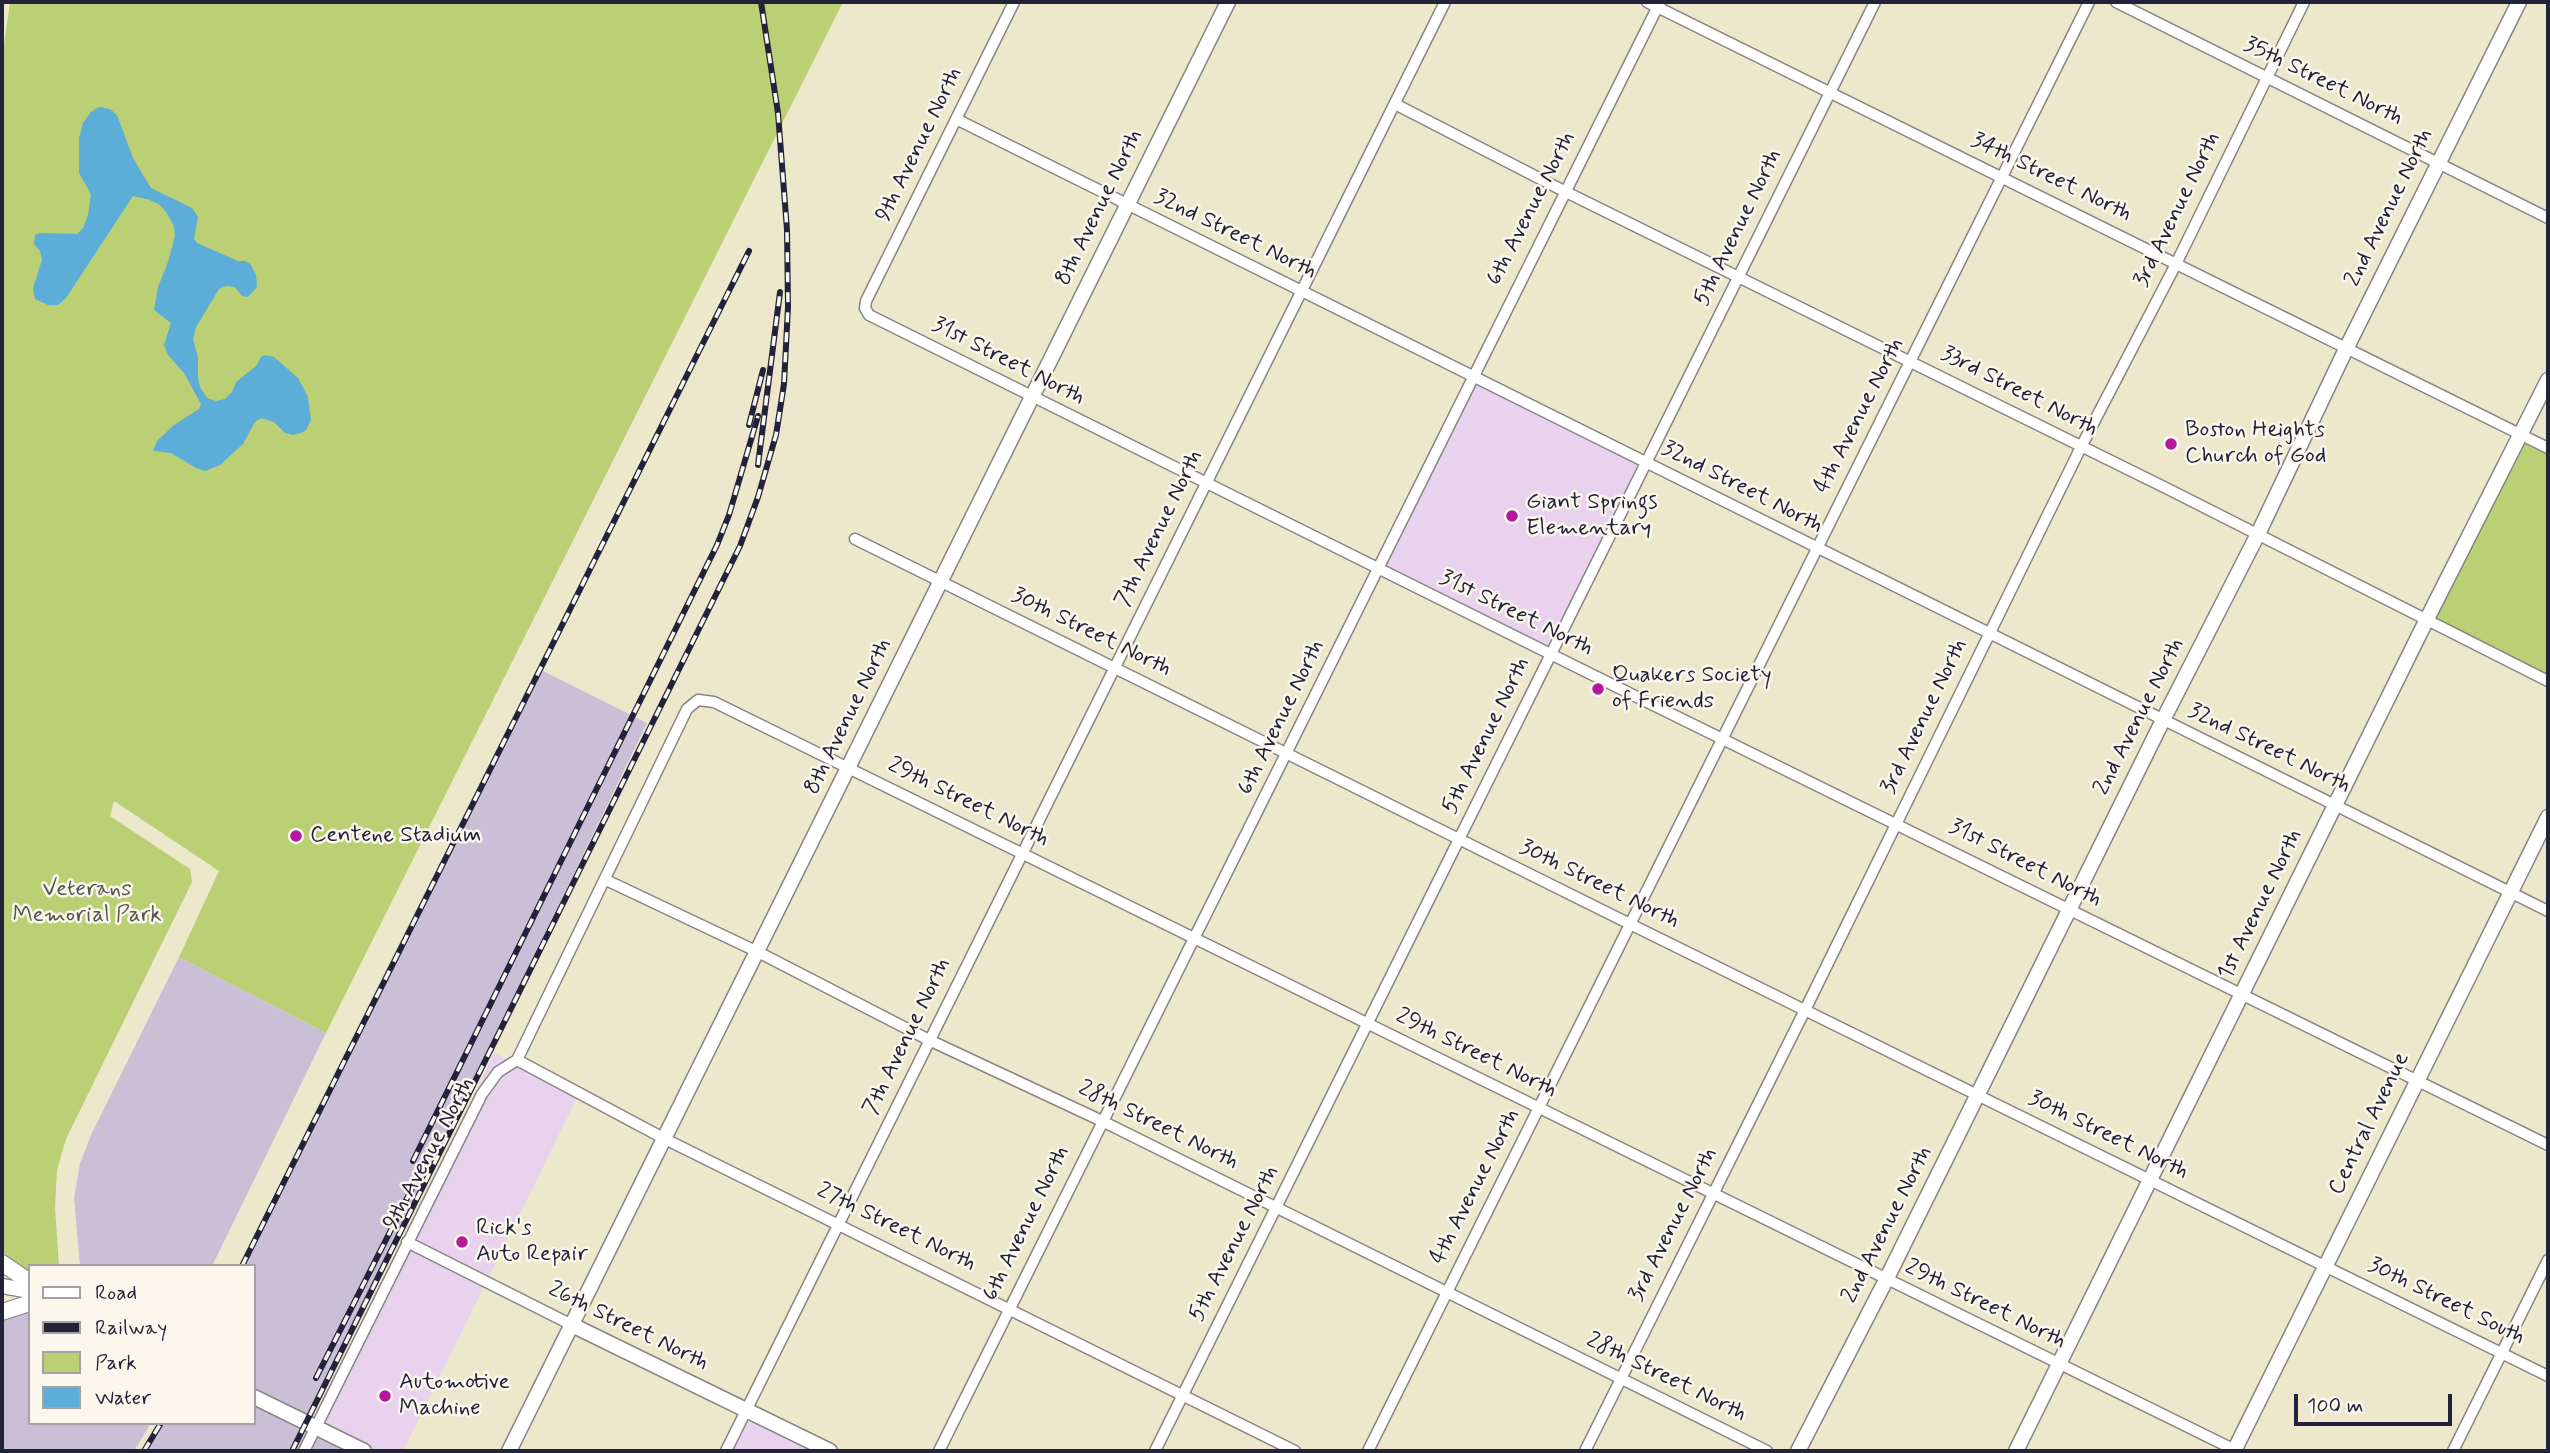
<!DOCTYPE html>
<style>
body{margin:0}
#map{position:relative;width:2550px;height:1453px;overflow:hidden;background:#ede8cc;font-family:Mynerve,sans-serif}
canvas{display:block}
.frame{position:absolute;inset:0;border:4px solid #22223b;pointer-events:none}
.legend{position:absolute;left:28px;top:1264px;width:228px;height:161px;box-sizing:border-box;background:#fbf7ec;border:2px solid #a4a2a5;margin:0;padding:9px 12px;list-style:none;font-size:21px;color:#22223b}
.legend li{display:flex;align-items:center;gap:14px;height:35px}
.legend b{width:35px;border:2px solid #a4a2a5}
.scale{position:absolute;left:2294px;top:1394px;width:158px;height:32px;box-sizing:border-box;border:4px solid #22223b;border-top:0;padding-left:9px;font-size:21px;line-height:24px;white-space:nowrap;color:#22223b;-webkit-text-stroke:5px #fbf7ec;paint-order:stroke}
</style>
<div id="map">
<canvas width="2550" height="1453"></canvas>
<div class="frame"></div>
<ul class="legend">
<li><b style="height:9px;background:#fff"></b>Road</li>
<li><b style="height:9px;background:#22223b"></b>Railway</li>
<li><b style="height:19px;background:#bbd074"></b>Park</li>
<li><b style="height:19px;background:#5cadd7"></b>Water</li>
</ul>
<div class="scale">100 m</div>
</div>
<script>
const c = document.querySelector('canvas').getContext('2d');
c.lineJoin = 'round';
function paint(path, color) { c.fillStyle = color; c.fill(path, 'evenodd'); }
const toPath = rows => new Path2D(rows.map(r => 'M' + r).join(''));
function stroke(path, color, width, dash) { c.strokeStyle = color; c.lineWidth = width; c.lineCap = dash ? 'butt' : 'round'; c.setLineDash(dash || []); c.stroke(path); }
function write(font, color, halo, rows, align = 'center') {
  c.font = font + ' Mynerve,sans-serif'; c.lineWidth = 5; c.setLineDash([]); c.textBaseline = 'middle'; c.strokeStyle = halo; c.fillStyle = color; for (const [text, x, y, turn = 0] of rows) {
    c.save(); c.translate(x, y); c.rotate((+turn || 0) * Math.PI / 180); c.textAlign = isNaN(turn) ? turn : align; if (halo) c.strokeText(text, 0, 0); c.fillText(text, 0, 0); c.restore();
  }
}
paint(toPath([
 [1473,376,1646,463,1551,654,1379,569],
 [494,1053,579,1094,403,1451,364,1451,316,1428,407,1242],
 [746,1411,829,1451,726,1451]
]), '#e8d2ee');
paint(toPath([
 [541,670,647,723,307,1423,364,1451,144,1451,161,1423,254,1423,254,1266,245,1266],
 [179,957,326,1033,212,1266,80,1266,74,1198,80,1164,91,1135],
 [30,1303,30,1423,151,1423,134,1451,2,1451,2,1312]
]), '#c9bfd7');
paint(toPath([
 [10,2,843,2,326,1033,179,957,219,871,114,801,110,816,190,869,192,882,66,1139,57,1170,55,1207,59,1266,30,1266,30,1274,2,1252,2,59],
 [2521,435,2548,448,2548,681,2427,619]
]), '#bbd074');
paint(toPath([
 [99,107,110,109,117,115,133,158,151,188,192,208,198,217,194,239,197,243,238,261,246,261,251,265,256,275,257,287,248,297,242,296,235,287,226,286,219,289,196,327,193,339,198,357,198,378,200,387,207,398,216,401,225,399,232,392,236,382,256,366,261,357,265,355,274,357,298,378,308,397,311,420,306,430,301,433,293,435,285,433,274,422,261,418,255,422,243,444,220,465,205,471,196,468,171,453,153,451,157,441,174,425,199,409,201,404,184,373,168,355,164,345,171,323,154,310,158,287,168,262,175,236,174,226,166,212,160,205,150,200,133,196,66,298,58,305,48,305,35,299,33,288,42,260,40,251,34,244,35,235,40,233,77,234,83,228,88,215,91,194,79,173,79,138,83,123,91,112]
]), '#5cadd7');
const street = toPath([
 [1014,2,866,301,865,308,869,315,1639,698,2548,1145],
 [1647,2,2548,448],
 [2116,2,2548,218],
 [1395,104,1564,191,2168,489,2548,681],
 [956,119,2548,911],
 [855,539,1632,925,2548,1376],
 [606,880,758,952,929,1040,1102,1121,1767,1451],
 [517,1060,665,1139,1295,1451],
 [407,1242,572,1325],
 [304,1451,482,1094,498,1072,517,1060,687,709,698,700,714,702,2237,1451],
 [726,1451,1445,2],
 [939,1451,1660,2],
 [1155,1451,1875,2],
 [1368,1451,2089,2],
 [1585,1451,1805,1010,2081,447,2176,264,2304,2],
 [2453,1451,2548,1260]
]);
const secondary = toPath([
 [2,1286,30,1291],
 [572,1325,830,1451],
 [254,1397,364,1451],
 [509,1451,1228,2],
 [1798,1451,1886,1280,2163,720,2258,534,2346,349,2519,2],
 [2016,1451,2427,619,2548,380],
 [2234,1451,2548,817]
]);
const primary = toPath([
 [2,1263,30,1282],
 [2,1312,30,1303]
]);
stroke(street, '#888584', 13);
stroke(secondary, '#888584', 17);
stroke(primary, '#888584', 18);
stroke(street, '#fff', 10);
stroke(secondary, '#fff', 14);
stroke(primary, '#fff', 16);
const rail = toPath([
 [749,425,763,370],
 [758,465,780,292],
 [413,1161,717,545,729,515,758,416],
 [242,1266,749,251],
 [316,1378,438,1137],
 [144,1451,161,1423],
 [292,1451,740,546,758,497,776,435,784,384,788,307,787,230,778,113,761,2]
]);
stroke(rail, '#22223b', 6);
stroke(rail, '#fbf7ec', 3.5, [10]);
for (const [x, y, r, color] of [
 [2171,444,7,"#b5179e"],
 [1512,516,7,"#b5179e"],
 [1598,689,7,"#b5179e"],
 [296,836,7,"#b5179e"],
 [462,1242,7,"#b5179e"],
 [385,1396,7,"#b5179e"]
]) { const dot = new Path2D(); dot.arc(x, y, r, 0, 2 * Math.PI); c.fillStyle = color; c.fill(dot); stroke(dot, '#fbf7ec', 2.5); }
write('23px', '#22223b', '#fbf7ec', [
 ["35th Street North",2323,82,26],
 ["9th Avenue North",920,145,-64],
 ["34th Street North",2051,178,26],
 ["8th Avenue North",1100,208,-64],
 ["2nd Avenue North",2390,208,-64],
 ["6th Avenue North",1532,209,-63],
 ["3rd Avenue North",2178,210,-64],
 ["5th Avenue North",1739,228,-64],
 ["32nd Street North",1235,235,26],
 ["31st Street North",1008,362,27],
 ["33rd Street North",2019,392,27],
 ["4th Avenue North",1860,416,-63],
 ["32nd Street North",1742,488,27],
 ["7th Avenue North",1160,529,-64],
 ["31st Street North",1516,614,26],
 ["30th Street North",1091,633,26],
 ["8th Avenue North",849,717,-64],
 ["3rd Avenue North",1925,717,-64],
 ["2nd Avenue North",2140,717,-63],
 ["6th Avenue North",1282,718,-64],
 ["5th Avenue North",1487,736,-64],
 ["32nd Street North",2269,749,26],
 ["29th Street North",968,803,26],
 ["31st Street North",2025,864,27],
 ["30th Street North",1599,885,26],
 ["1st Avenue North",2261,905,-64],
 ["7th Avenue North",908,1037,-64],
 ["29th Street North",1476,1054,26],
 ["Central Avenue",2370,1124,-64],
 ["28th Street North",1158,1126,26],
 ["30th Street North",2108,1136,26],
 ["9th Avenue North",430,1154,-62],
 ["4th Avenue North",1476,1187,-63],
 ["6th Avenue North",1027,1224,-64],
 ["3rd Avenue North",1674,1225,-63],
 ["2nd Avenue North",1888,1225,-63],
 ["27th Street North",896,1228,26],
 ["5th Avenue North",1235,1244,-63],
 ["30th Street South",2446,1302,26],
 ["29th Street North",1985,1305,26],
 ["26th Street North",628,1327,26],
 ["28th Street North",1666,1378,26]
]);
write('23px', '#22223b', '#fbf7ec', [
 ["Boston Heights",2185,431],
 ["Church of God",2185,457],
 ["Giant Springs",1526,503],
 ["Elementary",1526,529],
 ["Quakers Society",1612,676],
 ["of Friends",1612,702],
 ["Centene Stadium",310,836],
 ["Rick's",476,1229],
 ["Auto Repair",476,1255],
 ["Automotive",399,1383],
 ["Machine",399,1409]
], 'left');
write('23px', '#50564c', '#fbf7ec', [
 ["Veterans",87,890],
 ["Memorial Park",87,916]
]);
</script>
